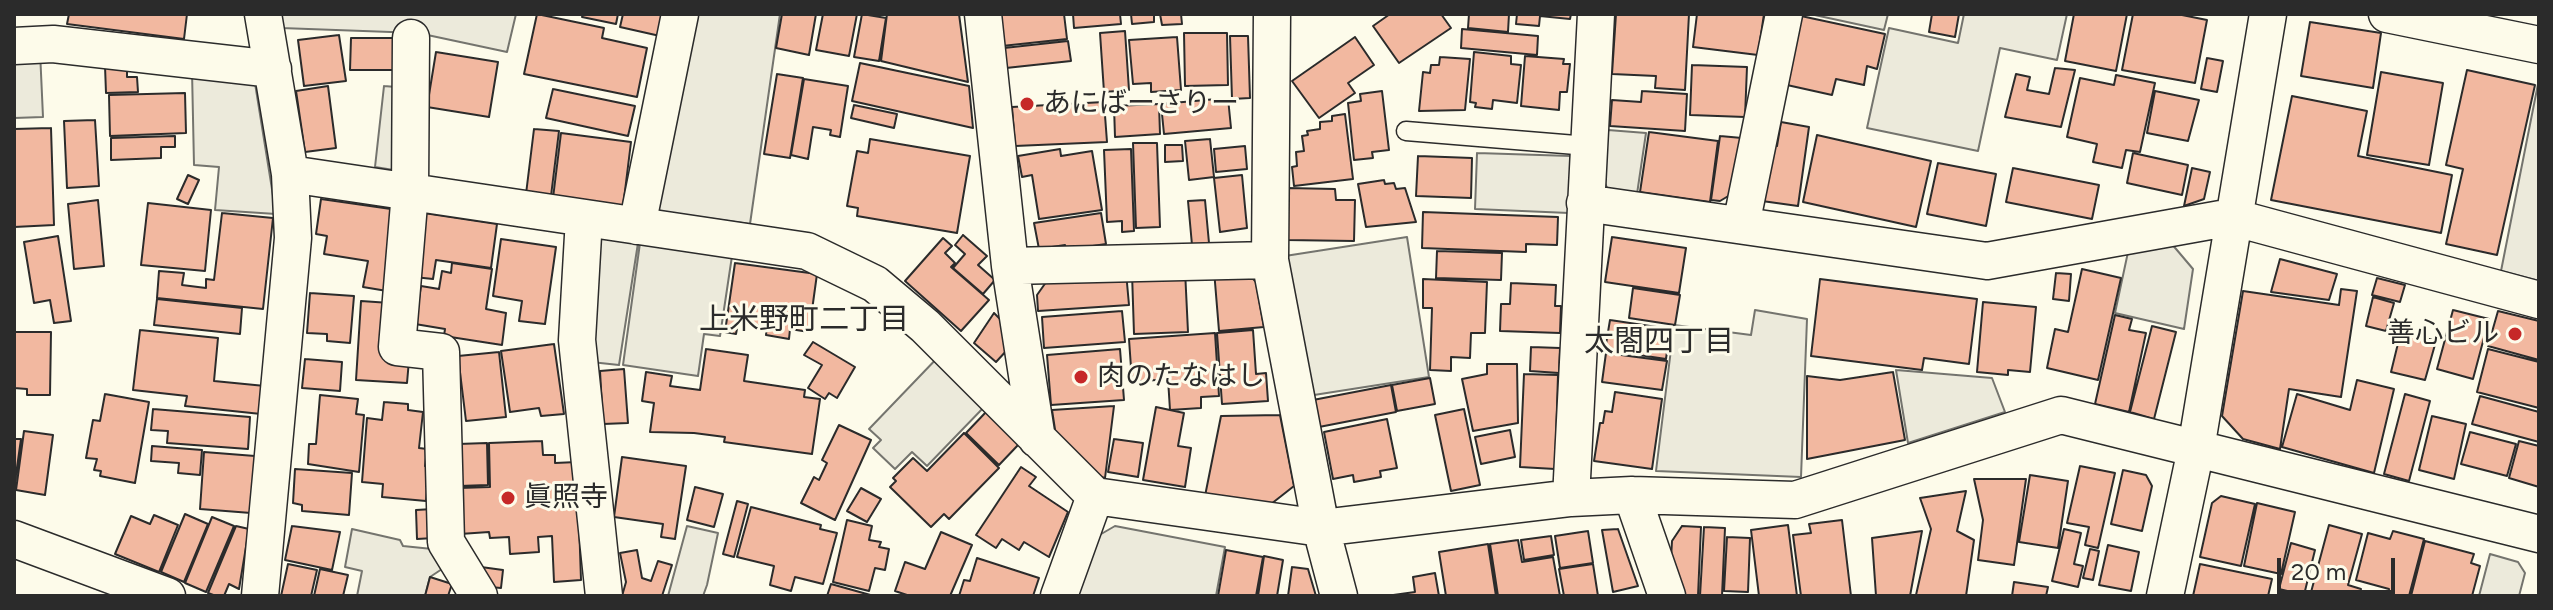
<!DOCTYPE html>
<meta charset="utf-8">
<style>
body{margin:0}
#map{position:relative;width:2553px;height:610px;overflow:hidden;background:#fdfbea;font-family:Figtree,sans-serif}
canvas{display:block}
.frame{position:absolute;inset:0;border:16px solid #2b2b2b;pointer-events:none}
.scale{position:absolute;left:2277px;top:558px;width:118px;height:36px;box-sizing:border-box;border:4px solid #2b2b2b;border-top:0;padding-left:10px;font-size:24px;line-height:28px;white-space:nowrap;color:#2b2b2b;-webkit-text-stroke:6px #fdfbea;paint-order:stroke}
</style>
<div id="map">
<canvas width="2553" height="610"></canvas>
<div class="frame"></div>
<div class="scale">20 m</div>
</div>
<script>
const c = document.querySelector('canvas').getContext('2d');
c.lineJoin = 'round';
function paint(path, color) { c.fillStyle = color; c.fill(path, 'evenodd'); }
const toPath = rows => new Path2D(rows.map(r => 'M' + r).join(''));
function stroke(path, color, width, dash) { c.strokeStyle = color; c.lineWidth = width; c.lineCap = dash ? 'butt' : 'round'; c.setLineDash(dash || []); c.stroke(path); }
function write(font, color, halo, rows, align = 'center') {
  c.font = font + ' Figtree,"Noto Sans JP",sans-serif'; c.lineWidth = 6; c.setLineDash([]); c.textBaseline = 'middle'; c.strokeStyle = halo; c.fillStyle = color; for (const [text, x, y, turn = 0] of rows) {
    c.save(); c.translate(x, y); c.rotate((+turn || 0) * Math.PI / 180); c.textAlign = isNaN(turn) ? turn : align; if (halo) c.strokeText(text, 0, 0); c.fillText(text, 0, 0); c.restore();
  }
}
const parking = toPath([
 [278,14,516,14,507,52,418,33,281,28,278,14],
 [690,14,780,14,750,224,649,210,690,14],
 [1810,14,1888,14,1884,30,1810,14],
 [1964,14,2067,14,2057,60,2000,48,1978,151,1867,128,1889,28,1958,43,1964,14],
 [40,51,43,117,14,118,14,52,40,51],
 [192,71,254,77,276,214,215,210,219,167,194,165,192,71],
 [2539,79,2539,281,2501,271,2539,79],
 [384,86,408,88,406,172,375,167,384,86],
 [1608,130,1646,133,1637,194,1608,190,1604,181,1608,130],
 [1477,153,1571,156,1569,213,1475,209,1477,153],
 [597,237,638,243,619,365,591,362,597,237],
 [1407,237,1429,377,1314,395,1285,256,1407,237],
 [640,243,732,256,720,336,704,334,698,376,623,365,640,243],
 [2171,243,2193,269,2184,329,2115,313,2128,252,2171,243],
 [1755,310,1807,319,1801,477,1656,471,1674,325,1751,335,1755,310],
 [942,353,987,404,927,466,912,452,895,469,873,448,881,440,869,429,942,353],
 [1896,370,1992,378,2005,412,1908,443,1896,370],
 [687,526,718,533,707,585,703,596,668,596,687,526],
 [1115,526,1225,547,1216,596,1074,596,1096,537,1115,526],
 [352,529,400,540,403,546,442,550,448,565,430,577,425,596,357,596,362,571,345,567,352,529],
 [2490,554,2518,562,2525,573,2519,596,2479,596,2490,554]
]);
paint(parking, '#eceadb');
stroke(parking, '#74746e', 2);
const building = toPath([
 [69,14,187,14,184,39,67,24,69,14],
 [537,14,604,28,602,38,647,48,637,97,524,74,537,14],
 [583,14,618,14,616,24,582,17,583,14],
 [623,14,664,14,660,36,620,27,623,14],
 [782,14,816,14,809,55,776,48,782,14],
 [823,14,857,14,849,56,816,50,823,14],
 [862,14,886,18,879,61,854,57,862,14],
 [887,14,959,14,968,82,881,61,887,14],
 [999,14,1064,14,1067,39,1002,46,999,14],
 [1073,14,1120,14,1121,24,1074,28,1073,14],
 [1131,14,1154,14,1154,22,1132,24,1131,14],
 [1160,14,1181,14,1182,24,1162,25,1160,14],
 [1390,14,1441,14,1451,28,1399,63,1373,26,1390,14],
 [1469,14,1509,14,1508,32,1468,28,1469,14],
 [1517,14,1571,14,1570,19,1540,16,1539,26,1516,24,1517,14],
 [1616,14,1689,14,1685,90,1655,88,1656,76,1612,74,1616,14],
 [1697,14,1764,14,1758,55,1693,47,1697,14],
 [1932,14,1959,14,1955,37,1929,32,1932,14],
 [2074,14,2127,14,2116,71,2065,61,2074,14],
 [2133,14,2177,14,2207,20,2195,83,2122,70,2133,14],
 [1801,16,1885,34,1877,69,1867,66,1864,85,1836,79,1832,95,1787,85,1801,16],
 [2310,22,2381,33,2373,88,2301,76,2310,22],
 [1462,29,1538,36,1537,55,1461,48,1462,29],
 [1125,31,1129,90,1104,92,1100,33,1125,31],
 [1184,33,1227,33,1228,85,1185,86,1184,33],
 [339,35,346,81,304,86,298,40,339,35],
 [1230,36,1248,36,1250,98,1232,99,1230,36],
 [1177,37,1181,90,1151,92,1151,83,1133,84,1129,40,1177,37],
 [1355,37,1374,65,1348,83,1355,93,1319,118,1292,81,1355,37],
 [351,38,399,38,399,70,350,70,351,38],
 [1068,41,1071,61,1006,68,1004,48,1068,41],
 [436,52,498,62,489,117,427,107,436,52],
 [1474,52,1511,56,1511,64,1521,65,1517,103,1493,100,1492,109,1475,107,1476,103,1470,102,1474,52],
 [1525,56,1564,59,1563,64,1570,64,1567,92,1560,92,1559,110,1521,106,1525,56],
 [1440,57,1470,59,1465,110,1419,111,1423,72,1430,73,1431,65,1439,65,1440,57],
 [2207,58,2223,61,2217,92,2201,89,2207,58],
 [860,63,969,86,973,128,852,101,860,63],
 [127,65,127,77,137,77,138,92,106,93,105,66,127,65],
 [1692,65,1747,67,1745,117,1690,115,1692,65],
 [2055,68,2075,70,2061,127,2005,117,2016,74,2030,77,2027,90,2049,94,2055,68],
 [2467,70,2535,85,2497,255,2446,244,2463,169,2446,165,2467,70],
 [2381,72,2443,83,2429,165,2367,155,2381,72],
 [777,74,803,78,790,158,764,154,777,74],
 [2116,75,2155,83,2140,152,2126,150,2122,168,2093,162,2097,144,2067,137,2080,78,2114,85,2116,75],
 [804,79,848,86,840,137,830,135,831,130,813,127,808,159,791,155,804,79],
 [328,86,336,148,305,152,296,91,328,86],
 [553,89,635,106,628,136,546,118,553,89],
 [1382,91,1389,150,1372,152,1373,158,1354,160,1348,103,1361,101,1360,94,1382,91],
 [1642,91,1687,94,1685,131,1610,126,1612,100,1641,102,1642,91],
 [2155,91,2199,100,2188,141,2147,133,2155,91],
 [185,93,186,133,110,136,109,95,185,93],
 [2292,96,2367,111,2358,156,2452,175,2441,233,2271,200,2292,96],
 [1228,98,1231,128,1164,134,1161,104,1228,98],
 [1104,102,1107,142,1015,146,1012,107,1104,102],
 [1159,104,1160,134,1115,137,1114,106,1159,104],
 [854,105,897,114,894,128,851,118,854,105],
 [1345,114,1353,179,1294,186,1292,167,1297,166,1296,152,1304,151,1302,136,1308,135,1307,131,1320,129,1320,122,1332,121,1332,116,1345,114],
 [95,120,99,186,67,188,64,121,95,120],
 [1781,122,1809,127,1798,206,1762,201,1771,145,1777,146,1781,122],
 [51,128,54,225,14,227,14,129,51,128],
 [534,129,559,131,551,196,526,194,534,129],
 [1649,132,1718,141,1710,202,1640,192,1649,132],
 [561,133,631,142,623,207,553,198,561,133],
 [1817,135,1931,161,1916,227,1803,202,1817,135],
 [175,136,175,147,161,147,161,158,111,160,111,138,175,136],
 [1720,136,1742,138,1735,192,1720,201,1711,200,1720,136],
 [870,139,970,156,957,233,857,216,858,208,847,206,857,151,868,153,870,139],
 [1210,139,1214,177,1189,180,1185,141,1210,139],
 [1133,143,1157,143,1160,227,1136,228,1133,143],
 [1165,145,1182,145,1183,161,1165,162,1165,145],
 [1245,146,1247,169,1216,172,1214,149,1245,146],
 [1060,149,1061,156,1092,151,1102,210,1039,219,1032,175,1022,177,1018,156,1060,149],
 [1131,149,1134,231,1122,232,1122,221,1107,222,1104,150,1131,149],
 [2133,153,2188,165,2182,195,2127,183,2133,153],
 [1418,156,1472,158,1471,198,1416,196,1418,156],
 [1938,163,1996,174,1986,226,1927,214,1938,163],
 [2013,168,2099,185,2092,219,2006,202,2013,168],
 [2192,168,2210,172,2204,199,2184,206,2192,168],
 [188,175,199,180,188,204,177,199,188,175],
 [1242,175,1247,228,1220,232,1214,178,1242,175],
 [1384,180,1385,184,1394,183,1396,189,1405,188,1416,222,1366,227,1358,184,1384,180],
 [1287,188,1335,189,1336,200,1355,200,1354,241,1286,240,1287,188],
 [321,199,398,210,387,291,363,287,368,261,324,254,327,236,316,234,321,199],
 [98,200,104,266,74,269,68,204,98,200],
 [1205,200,1209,243,1192,245,1188,201,1205,200],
 [148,203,211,210,205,271,141,265,148,203],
 [1423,212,1558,217,1557,245,1526,244,1526,252,1422,248,1423,212],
 [222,213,273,218,263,309,157,298,159,271,184,273,182,285,206,288,206,279,214,280,222,213],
 [424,213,497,224,491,268,436,260,433,279,414,277,424,213],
 [1101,213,1106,244,1066,250,1065,245,1039,249,1034,223,1101,213],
 [963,235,987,256,978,265,995,280,983,294,953,268,965,254,955,245,963,235],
 [58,236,71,321,54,323,50,300,34,303,24,242,58,236],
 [1612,237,1686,248,1679,293,1605,282,1612,237],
 [943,238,952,246,945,253,955,263,951,267,989,300,961,331,905,281,943,238],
 [501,239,556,247,545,324,519,321,522,301,493,296,501,239],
 [1437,251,1502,253,1501,280,1436,278,1437,251],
 [2280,259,2337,274,2329,300,2271,292,2280,259],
 [452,263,492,269,486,309,506,313,502,345,444,336,445,329,415,324,421,286,439,289,442,271,451,273,452,263],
 [735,263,817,274,809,332,790,329,789,339,766,335,767,326,738,323,736,334,725,332,735,263],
 [1244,269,1256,282,1264,327,1219,331,1214,270,1244,269],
 [2082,269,2121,278,2098,380,2047,368,2055,329,2068,332,2082,269],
 [1185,270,1188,332,1134,334,1132,273,1185,270],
 [1126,272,1129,305,1038,311,1037,295,1049,278,1126,272],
 [2056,273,2071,274,2069,301,2053,299,2056,273],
 [2377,278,2405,285,2400,302,2372,295,2377,278],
 [1423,279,1487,282,1485,333,1471,333,1470,358,1451,357,1451,371,1430,370,1432,308,1423,308,1423,279],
 [1820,279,1977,299,1969,364,1924,358,1922,370,1811,356,1820,279],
 [1511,283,1556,285,1555,306,1561,306,1560,333,1500,331,1501,304,1510,304,1511,283],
 [1633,288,1680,295,1675,325,1629,318,1633,288],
 [2341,289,2357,291,2341,397,2289,389,2280,449,2243,439,2222,416,2243,291,2339,305,2341,289],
 [310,293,354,296,350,343,327,341,327,334,307,333,310,293],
 [2373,297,2394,303,2386,331,2366,326,2373,297],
 [157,299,242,308,240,334,154,325,157,299],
 [361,301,390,303,409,360,407,383,356,380,361,301],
 [1983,302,2036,307,2030,372,2008,370,2008,375,1977,372,1983,302],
 [2453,310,2489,319,2473,379,2437,369,2453,310],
 [1122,311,1125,342,1044,348,1042,317,1122,311],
 [2498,311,2539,321,2539,360,2488,346,2498,311],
 [994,313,1000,319,1008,349,996,362,974,343,994,313],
 [2115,315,2132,319,2129,330,2146,333,2129,412,2095,404,2115,315],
 [1610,320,1670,329,1666,359,1605,350,1610,320],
 [2152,326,2176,332,2154,419,2130,412,2152,326],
 [140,330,218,338,214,381,265,386,261,414,185,406,187,396,133,390,140,330],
 [1253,330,1256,374,1266,373,1268,401,1222,404,1217,333,1253,330],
 [2401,331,2436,341,2425,380,2391,372,2401,331],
 [14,332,51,332,50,395,27,395,27,389,14,388,14,332],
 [1215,333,1219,396,1201,397,1201,408,1170,410,1168,379,1132,382,1129,339,1215,333],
 [813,342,855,367,837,398,829,393,825,399,808,388,822,365,804,355,813,342],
 [554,344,564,414,541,416,539,408,510,412,501,351,554,344],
 [1531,347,1560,348,1559,373,1530,371,1531,347],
 [706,349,748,355,744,381,805,390,804,397,820,399,812,454,724,442,725,437,694,433,650,432,654,403,642,401,646,372,672,376,670,386,700,390,706,349],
 [1120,349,1124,400,1051,405,1047,355,1120,349],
 [2488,349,2539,362,2539,408,2477,392,2488,349],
 [499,352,506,417,466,421,458,356,499,352],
 [1606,353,1667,361,1662,390,1602,382,1606,353],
 [305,359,342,362,340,391,302,388,305,359],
 [1487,364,1517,364,1518,423,1473,431,1462,379,1487,374,1487,364],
 [624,369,628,423,603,424,600,371,624,369],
 [1893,372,1905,440,1807,459,1807,376,1840,380,1893,372],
 [1524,374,1558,375,1555,469,1520,467,1524,374],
 [1430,378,1435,404,1397,411,1392,385,1430,378],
 [2357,380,2394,389,2374,473,2282,447,2297,394,2350,410,2357,380],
 [1391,385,1396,412,1319,427,1313,400,1391,385],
 [1615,392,1662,399,1652,469,1594,461,1600,423,1603,423,1605,411,1612,412,1615,392],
 [105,394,149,402,135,483,100,476,101,471,94,470,97,459,86,458,93,420,100,421,105,394],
 [2405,394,2430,401,2409,481,2384,474,2405,394],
 [320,395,358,399,356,414,364,415,359,472,308,464,309,444,316,444,320,395],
 [2480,396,2539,412,2539,442,2472,424,2480,396],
 [384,402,408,404,408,410,423,412,419,448,427,449,425,466,429,467,426,501,382,497,383,484,362,482,367,418,382,420,384,402],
 [1114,406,1105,478,1097,476,1056,436,1052,410,1114,406],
 [1156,407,1184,413,1178,446,1191,448,1185,487,1143,480,1156,407],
 [153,409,250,417,248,449,167,443,168,431,151,430,153,409],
 [1464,409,1480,485,1451,491,1435,415,1464,409],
 [986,412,1019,444,999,465,966,433,986,412],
 [1280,415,1294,486,1266,508,1205,496,1221,416,1280,415],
 [2432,416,2466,424,2454,479,2419,470,2432,416],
 [1387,419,1397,468,1380,471,1381,477,1354,482,1353,475,1333,479,1324,432,1387,419],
 [839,425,871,440,835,520,801,503,814,477,819,480,827,463,822,460,839,425],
 [1510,430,1515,457,1481,464,1475,437,1510,430],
 [24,431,53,435,45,495,16,490,24,431],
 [2470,432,2516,444,2507,476,2461,464,2470,432],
 [964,433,999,468,949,519,944,514,931,527,890,487,896,481,893,478,913,458,927,471,964,433],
 [14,439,21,439,14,489,14,439],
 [1114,439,1143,443,1138,477,1108,472,1114,439],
 [542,441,543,455,555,455,555,463,577,462,581,580,554,582,552,536,538,537,539,552,510,554,509,537,490,538,489,532,460,534,459,488,490,487,489,443,542,441],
 [2519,441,2539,446,2539,487,2509,478,2519,441],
 [487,443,488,485,459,486,458,444,487,443],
 [152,446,202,450,200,475,178,473,179,463,151,461,152,446],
 [204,452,255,456,251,513,200,509,204,452],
 [622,457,686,466,675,539,661,537,663,524,614,517,622,457],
 [2080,466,2115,473,2098,548,2085,545,2089,527,2067,523,2080,466],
 [1021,467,1036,477,1029,486,1068,512,1049,557,1024,542,1019,550,1002,539,996,548,976,535,1021,467],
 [295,469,352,473,349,515,302,511,302,505,293,503,295,469],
 [2123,470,2146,475,2152,486,2142,531,2111,524,2123,470],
 [2030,475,2068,481,2058,548,2019,542,2030,475],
 [1974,479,2026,479,2014,565,1978,560,1983,520,1974,479],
 [695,487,723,494,714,527,687,520,695,487],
 [861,488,881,499,867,522,847,511,861,488],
 [1966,491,1957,531,1974,540,1966,596,1916,595,1931,529,1920,498,1966,491],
 [2221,496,2255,504,2241,566,2200,557,2212,503,2221,496],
 [737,501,748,504,734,557,723,554,737,501],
 [2257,503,2295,512,2281,574,2244,566,2257,503],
 [751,507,821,525,820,529,837,533,823,584,795,577,791,591,770,585,774,566,737,557,751,507],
 [433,509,434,538,417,539,416,510,433,509],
 [185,514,208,524,184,582,161,572,185,514],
 [154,515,178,525,159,572,115,554,131,516,150,524,154,515],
 [212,517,234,526,206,592,185,583,212,517],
 [847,520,872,526,869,540,881,542,879,547,889,549,885,570,875,568,869,591,833,582,847,520],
 [1842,520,1851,596,1801,596,1793,535,1811,533,1809,524,1842,520],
 [1788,525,1797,596,1759,596,1751,530,1788,525],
 [2329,525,2362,534,2348,585,2361,589,2359,596,2310,596,2329,525],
 [236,526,249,529,239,589,229,584,224,596,216,596,208,593,236,526],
 [292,526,340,532,332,570,285,560,292,526],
 [1682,526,1701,527,1698,596,1683,596,1671,559,1672,541,1682,526],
 [1704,527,1725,528,1722,596,1700,596,1704,527],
 [1618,529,1638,586,1613,592,1602,530,1618,529],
 [2064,529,2081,533,2074,564,2083,566,2078,587,2052,581,2064,529],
 [1588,531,1593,563,1560,568,1555,536,1588,531],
 [1922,531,1910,596,1876,596,1872,538,1922,531],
 [2393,531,2424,539,2409,596,2388,596,2389,589,2356,580,2368,533,2390,539,2393,531],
 [941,532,972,545,950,596,910,596,895,591,905,562,925,569,941,532],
 [1551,536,1554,555,1524,560,1521,540,1551,536],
 [1727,537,1750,538,1748,592,1724,591,1727,537],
 [1518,540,1522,562,1553,557,1560,596,1498,596,1490,544,1518,540],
 [2425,541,2474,554,2471,563,2480,566,2472,596,2411,596,2425,541],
 [2291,543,2315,550,2304,595,2279,589,2291,543],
 [1488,544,1496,596,1446,596,1439,552,1488,544],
 [2108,545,2139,552,2131,591,2099,585,2108,545],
 [2090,549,2099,551,2093,580,2083,578,2090,549],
 [637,550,642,578,651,581,658,561,672,565,662,596,622,596,626,582,620,553,637,550],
 [1226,550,1263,557,1256,596,1218,596,1226,550],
 [1264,556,1283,560,1277,596,1258,596,1264,556],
 [977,558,1039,578,1033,596,959,596,964,580,970,581,977,558],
 [288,564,317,570,311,596,281,596,288,564],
 [1593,564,1598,596,1564,596,1559,569,1593,564],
 [2200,564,2272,579,2268,596,2193,596,2200,564],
 [481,567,503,570,501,588,479,586,481,567],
 [1292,567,1308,569,1316,596,1288,596,1292,567],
 [320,569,348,575,343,596,314,596,320,569],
 [1435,573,1439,596,1386,596,1415,592,1413,577,1435,573],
 [430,577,452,584,448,596,425,596,430,577],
 [2014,582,2048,587,2046,596,2012,596,2014,582],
 [831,584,874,596,827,596,831,584]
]);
paint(building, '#f2b8a0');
stroke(building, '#2b2b2b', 2);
const service = toPath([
 [1406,131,1588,146]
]);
const minor = toPath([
 [983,14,1010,266,1037,439],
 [1272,14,1270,260,1321,528,1339,596],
 [2387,14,2539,45],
 [411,38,410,192,397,347,441,352,446,542,479,596],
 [14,46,53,44,273,69],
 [290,174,807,251,875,284,925,326,1095,496,1321,528,1571,498,1632,495,1795,500,2061,415,2539,534],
 [1585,203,1987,261,2232,217,2539,300],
 [584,218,577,340,604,596],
 [1741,225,1784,14],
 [637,226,680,14],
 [1010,266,1270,260],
 [1632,495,1667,596],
 [1571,498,1596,14],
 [14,539,167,596],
 [260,596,293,238,290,174,263,14],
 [1059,596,1095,496],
 [2165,596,2196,449,2268,14]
]);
stroke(service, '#2b2b2b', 21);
stroke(minor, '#2b2b2b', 39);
stroke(service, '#fdfbea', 18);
stroke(minor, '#fdfbea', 36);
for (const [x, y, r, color] of [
 [1027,104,8,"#c62828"],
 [2515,334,8,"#c62828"],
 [1081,377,8,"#c62828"],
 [508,498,8,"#c62828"]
]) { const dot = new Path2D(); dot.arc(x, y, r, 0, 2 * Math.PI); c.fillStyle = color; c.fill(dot); stroke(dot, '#fdfbea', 3); }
write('28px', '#2b2b2b', '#fdfbea', [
 ["あにばーさりー",1043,104],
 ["善心ビル",2499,334,"right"],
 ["肉のたなはし",1097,377],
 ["眞照寺",524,498]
], 'left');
write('30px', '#2b2b2b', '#fdfbea', [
 ["上米野町二丁目",804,320],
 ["太閤四丁目",1659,342]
]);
</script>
